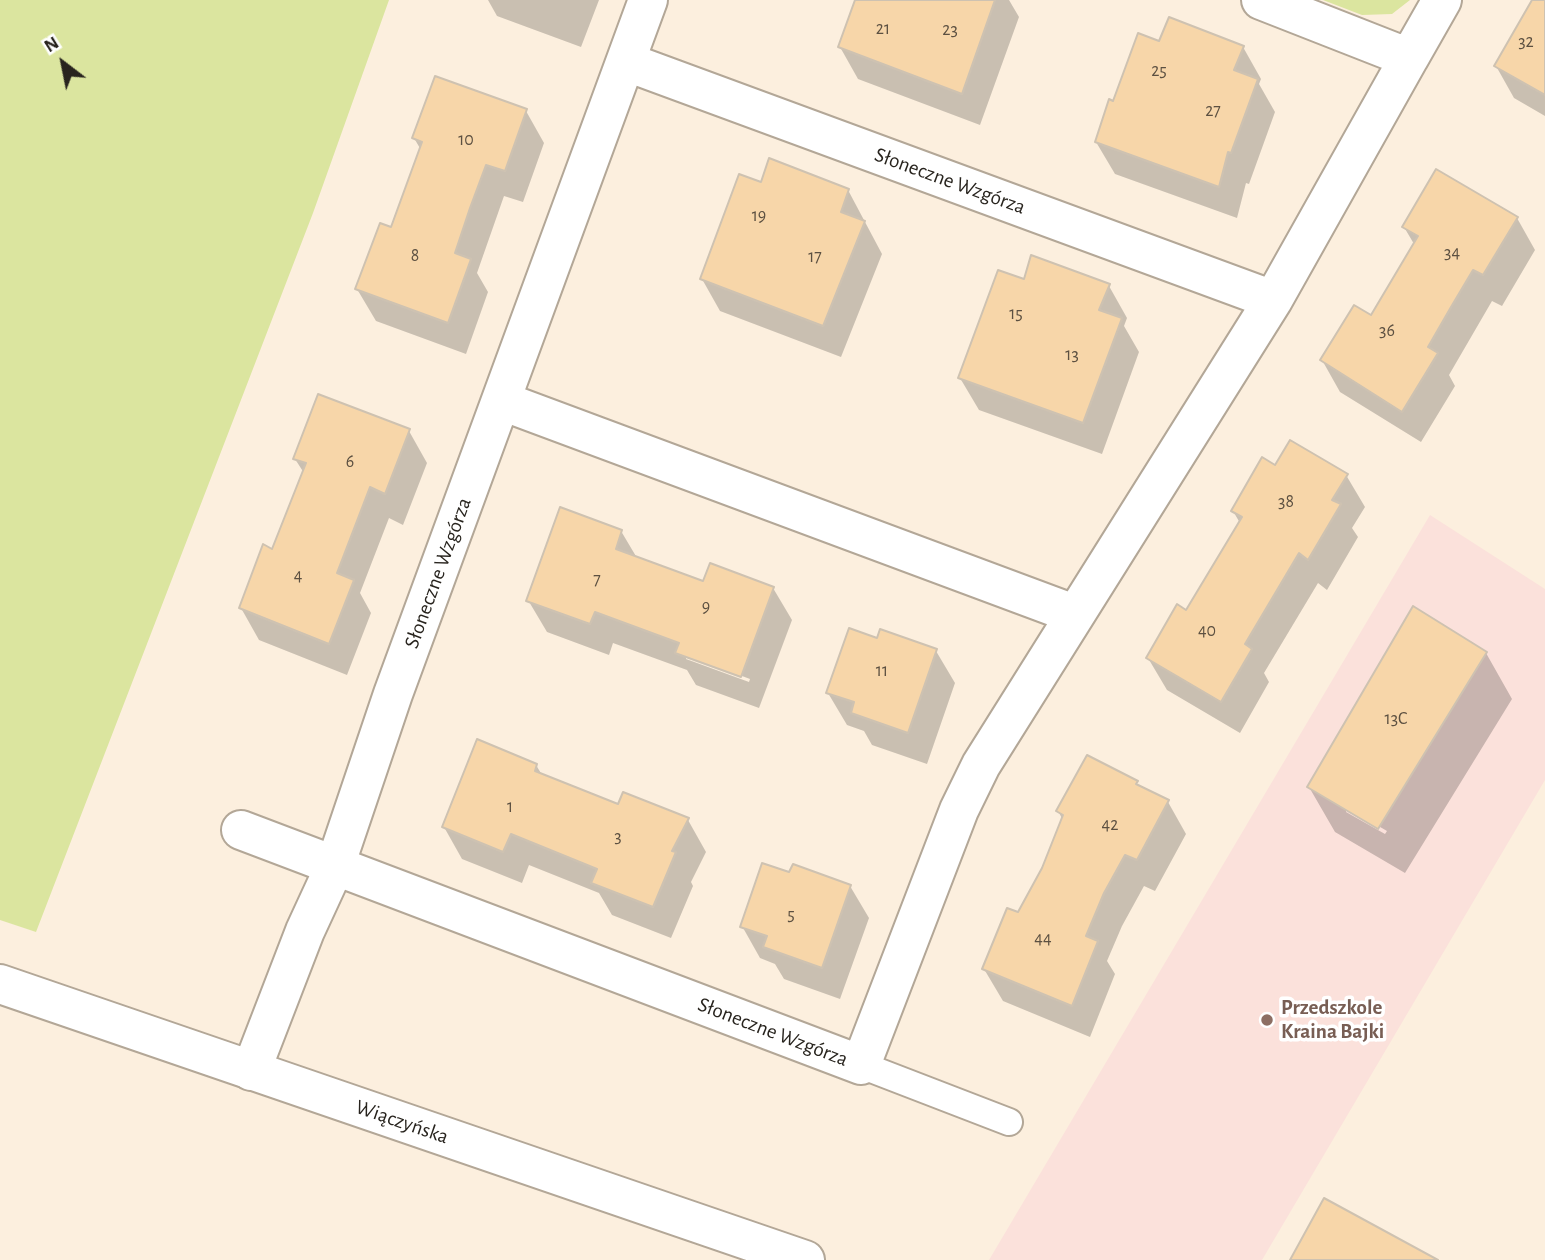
<!DOCTYPE html>
<meta charset="utf-8">
<style>
body{margin:0}
#map{position:relative;width:1545px;height:1260px;overflow:hidden;background:#fcefde;font-family:"Alegreya Sans",sans-serif}
canvas{display:block}
.north{position:absolute;left:28px;top:28px;width:70px;height:70px;-webkit-text-stroke:5px #fff;paint-order:stroke;rotate:328deg;font-size:19px;font-weight:700;line-height:28px;text-align:center;color:#28241e}
.north::after{content:'';display:block;margin:auto;width:24px;height:32px;background:#28241e;clip-path:polygon(50% 0,100% 100%,50% 72%,0 100%)}
</style>
<div id="map">
<canvas width="1545" height="1260"></canvas>
<div class="north">N</div>
</div>
<script>
const c = document.querySelector('canvas').getContext('2d');
c.lineJoin = 'round';
function paint(path, color) { c.fillStyle = color; c.fill(path, 'evenodd'); }
const toPath = rows => new Path2D(rows.map(r => 'M' + r).join(''));
function stroke(path, color, width, dash) { c.strokeStyle = color; c.lineWidth = width; c.lineCap = dash ? 'butt' : 'round'; c.setLineDash(dash || []); c.stroke(path); }
function write(font, color, halo, rows, align = 'center') {
  c.font = font + ' "Alegreya Sans",sans-serif'; c.lineWidth = 7; c.setLineDash([]); c.textBaseline = 'middle'; c.strokeStyle = halo; c.fillStyle = color; for (const [text, x, y, turn = 0] of rows) {
    c.save(); c.translate(x, y); c.rotate((+turn || 0) * Math.PI / 180); c.textAlign = isNaN(turn) ? turn : align; if (halo) c.strokeText(text, 0, 0); c.fillText(text, 0, 0); c.restore();
  }
}
paint(toPath([
 [1430,515,1545,589,1545,780,1262,1260,989,1260]
]), '#fbe1db');
paint(toPath([
 [0,0,389,0,313,213,36,932,0,920],
 [1323,0,1410,0,1392,14,1362,15]
]), '#dbe59f');
paint(toPath([
 [488,0,599,0,581,47,497,16],
 [857,0,1009,0,1019,17,980,125,858,79,840,47],
 [1545,18,1545,116,1514,98,1496,66],
 [1160,43,1243,47,1261,79,1259,84,1275,112,1249,184,1246,183,1237,218,1115,174,1096,142,1115,103],
 [526,111,544,143,523,202,504,196,477,273,488,292,466,354,376,321,357,289,392,230,421,150,414,138],
 [762,185,848,190,882,254,841,357,720,311,702,279],
 [1517,218,1535,250,1502,306,1492,301,1449,375,1455,386,1421,442,1340,392,1322,360,1371,318,1414,244,1404,227],
 [1025,281,1109,286,1127,318,1124,326,1139,352,1102,454,979,410,960,378],
 [409,431,427,463,403,525,389,518,360,593,371,613,347,675,259,640,241,608,273,551,304,473,295,459],
 [1276,467,1346,475,1365,507,1352,528,1358,537,1327,590,1318,583,1264,673,1269,682,1240,733,1167,690,1148,658,1187,613,1240,523,1233,511],
 [621,531,637,558,704,583,773,588,792,620,759,708,696,685,687,670,613,643,609,655,547,632,528,600],
 [686,655,750,679,749,682,686,659],
 [936,651,955,683,927,764,872,745,864,731,847,725,828,693],
 [1486,653,1512,699,1405,873,1335,832,1309,787],
 [1346,807,1387,831,1385,834,1346,812],
 [536,765,542,775,619,806,688,820,706,852,691,882,693,886,671,938,612,915,599,893,529,865,522,883,462,859,444,827],
 [1136,783,1140,788,1168,802,1186,834,1155,891,1144,886,1122,926,1107,961,1115,974,1090,1037,1003,1001,984,969,1019,914,1043,869,1063,820,1058,811],
 [850,886,869,918,840,999,784,979,775,964,760,958,742,926]
]), '#0003');
const building = toPath([
 [855,0,995,0,962,94,838,47,855,0],
 [1532,0,1545,0,1545,95,1494,66,1532,0],
 [1169,17,1244,46,1234,70,1258,79,1231,153,1228,152,1219,187,1095,142,1109,99,1113,101,1138,33,1159,41,1169,17],
 [435,76,527,109,505,171,486,165,470,208,455,253,471,259,448,323,355,289,380,223,391,227,422,142,412,138,435,76],
 [769,158,849,189,841,212,865,221,823,326,700,279,739,174,761,182,769,158],
 [1436,169,1518,217,1483,275,1473,270,1451,307,1428,347,1438,353,1402,412,1320,360,1354,305,1371,315,1418,236,1402,227,1436,169],
 [1031,255,1110,284,1099,310,1122,318,1083,423,958,378,998,270,1024,279,1031,255],
 [318,394,410,429,385,494,370,487,337,573,354,580,329,644,239,608,263,544,272,549,306,463,293,459,318,394],
 [1290,440,1348,474,1332,500,1341,504,1308,560,1299,553,1245,644,1252,649,1221,702,1146,658,1177,604,1186,610,1242,517,1231,511,1262,457,1275,465,1290,440],
 [560,507,622,530,616,549,703,581,710,563,774,587,741,677,675,653,679,643,595,612,590,624,526,601,560,507],
 [1413,606,1487,652,1378,829,1307,787,1413,606],
 [849,628,877,638,880,629,937,649,908,733,851,713,854,702,826,693,849,628],
 [477,739,537,764,535,771,618,804,623,792,689,818,672,851,676,852,653,907,591,883,597,869,511,834,503,852,442,827,477,739],
 [1087,755,1138,781,1136,784,1169,800,1137,860,1125,855,1104,893,1086,936,1098,941,1072,1006,982,969,1007,908,1018,912,1042,868,1063,815,1056,811,1087,755],
 [762,863,789,872,793,864,851,885,822,968,763,947,767,936,740,927,762,863],
 [1324,1198,1438,1260,1290,1260,1324,1198]
]);
paint(building, '#f7d6a9');
stroke(building, '#cec2b1', 2);
const service = toPath([
 [861,1065,1009,1122]
]);
const minor = toPath([
 [1409,58,1442,0],
 [627,62,1273,300],
 [502,401,1074,614],
 [241,830,861,1065,959,810,981,765,1273,300,1409,58,1261,0],
 [251,1071,305,931,335,866,393,694,648,0]
]);
const tertiary = toPath([
 [0,984,805,1260]
]);
stroke(service, '#b3a797', 30);
stroke(minor, '#b3a797', 42);
stroke(tertiary, '#b3a797', 42);
stroke(service, '#fff', 26);
stroke(minor, '#fff', 38);
stroke(tertiary, '#fff', 38);
for (const [x, y, r, color] of [
 [1267,1020,7,"#8d6e63"]
]) { const dot = new Path2D(); dot.arc(x, y, r, 0, 2 * Math.PI); c.fillStyle = color; c.fill(dot); stroke(dot, '#fff', 2.5); }
write('18px', '#5c5041', null, [
 ["21",883,29],
 ["23",950,30],
 ["32",1526,42],
 ["25",1159,71],
 ["27",1213,111],
 ["10",466,140],
 ["19",759,216],
 ["34",1452,253],
 ["8",415,256],
 ["17",815,257],
 ["15",1016,314],
 ["36",1387,331],
 ["13",1072,355],
 ["6",350,462],
 ["38",1286,502],
 ["4",298,576],
 ["7",597,580],
 ["9",706,607],
 ["40",1207,631],
 ["11",882,671],
 ["13C",1396,719],
 ["1",510,807],
 ["42",1110,825],
 ["3",618,837],
 ["5",791,915],
 ["44",1043,939]
]);
write('21px', '#28241e', '#fff', [
 ["Słoneczne Wzgórza",950,181,20],
 ["Słoneczne Wzgórza",438,573,-70],
 ["Słoneczne Wzgórza",773,1032,21],
 ["Wiączyńska",402,1122,19]
]);
write('bold 21px', '#785e54', '#fff', [
 ["Przedszkole",1281,1008],
 ["Kraina Bajki",1281,1032]
], 'left');
</script>
